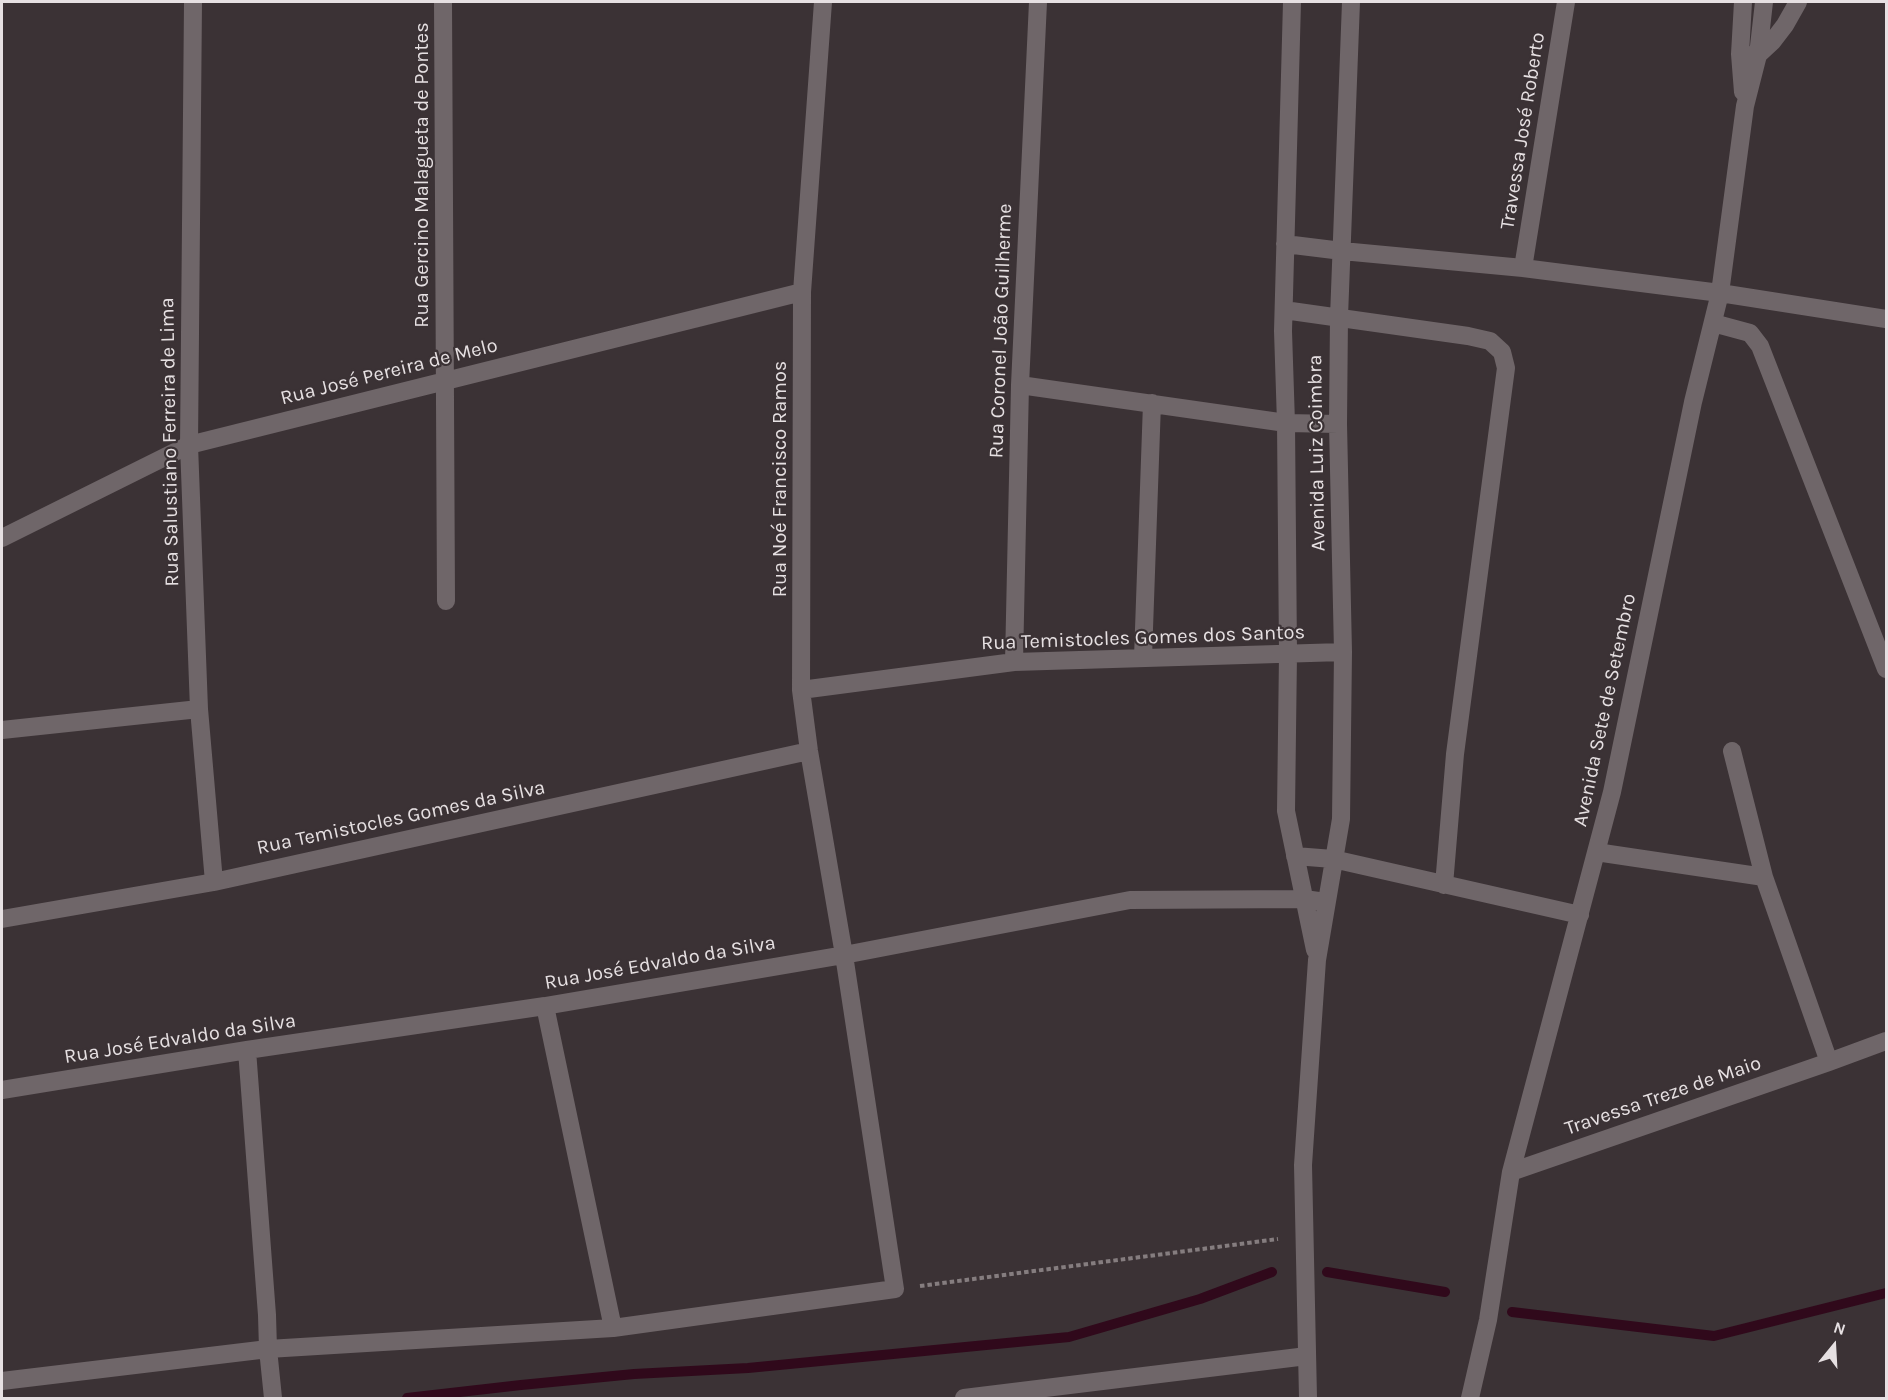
<!DOCTYPE html>
<meta charset="utf-8">
<style>
body{margin:0}
#map{position:relative;width:1888px;height:1400px;overflow:hidden;background:#3b3235;font-family:Karla,sans-serif}
canvas{display:block}
.frame{position:absolute;inset:0;border:3px solid #e6e0e2;pointer-events:none}
.north{position:absolute;left:1804px;top:1316px;width:60px;height:60px;-webkit-text-stroke:4px #3b3235;paint-order:stroke;rotate:18deg;font-size:16px;font-weight:700;line-height:24px;text-align:center;color:#e6e0e2}
.north::after{content:'';display:block;margin:auto;width:21px;height:27px;background:#e6e0e2;clip-path:polygon(50% 0,100% 100%,50% 72%,0 100%)}
</style>
<div id="map">
<canvas width="1888" height="1400"></canvas>
<div class="frame"></div>
<div class="north">N</div>
</div>
<script>
const c = document.querySelector('canvas').getContext('2d');
c.lineJoin = 'round';
const toPath = rows => new Path2D(rows.map(r => 'M' + r).join(''));
function stroke(path, color, width, dash) { c.strokeStyle = color; c.lineWidth = width; c.lineCap = dash ? 'butt' : 'round'; c.setLineDash(dash || []); c.stroke(path); }
function write(font, color, halo, rows, align = 'center') {
  c.font = font + ' Karla,sans-serif'; c.lineWidth = 4.5; c.setLineDash([]); c.textBaseline = 'middle'; c.strokeStyle = halo; c.fillStyle = color; for (const [text, x, y, turn = 0] of rows) {
    c.save(); c.translate(x, y); c.rotate((+turn || 0) * Math.PI / 180); c.textAlign = isNaN(turn) ? turn : align; if (halo) c.strokeText(text, 0, 0); c.fillText(text, 0, 0); c.restore();
  }
}
stroke(toPath([
 [1327,1272,1445,1292],
 [1512,1312,1714,1336,1886,1293],
 [407,1398,521,1385,634,1374,748,1368,1069,1337,1200,1299,1272,1272]
]), '#30091b', 10);
stroke(toPath([
 [920,1286,1278,1239]
]), '#857d7f', 4, [4.5, 3]);
stroke(toPath([
 [193,2,189,445,199,709,214,882],
 [443,2,446,601],
 [1292,2,1283,331,1286,423,1288,654,1286,811,1315,950],
 [1743,2,1740,54,1743,92],
 [1751,55,1758,55,1772,42,1785,25,1798,2],
 [1285,244,1342,251,1523,268,1720,293,1886,319],
 [1523,268,1566,2],
 [1284,310,1468,336,1490,341,1502,352,1506,368,1455,754,1444,885],
 [1713,323,1750,333,1760,346,1886,669],
 [1020,385,1286,423,1338,424],
 [2,538,189,445,802,292],
 [1143,657,1152,403],
 [1014,662,1020,385,1038,2],
 [801,690,1014,662,1343,652],
 [2,730,199,709],
 [1732,751,1764,877,1829,1062],
 [1596,852,1764,877],
 [1295,856,1333,859,1580,915],
 [2,919,214,882,809,751],
 [545,1006,613,1328],
 [247,1050,267,1315,268,1349,273,1398],
 [2,1090,247,1050,545,1006,844,955,1130,900,1304,899,1326,902],
 [1511,1172,1829,1062,1886,1041],
 [2,1381,268,1349,613,1328,895,1289,844,955,809,751,801,690,802,292,823,2],
 [964,1398,1307,1356],
 [1308,1398,1303,1165,1317,960,1341,819,1343,652,1338,424,1339,317,1351,2],
 [1470,1398,1488,1320,1511,1172,1612,792,1693,402,1720,293,1745,106,1758,55,1764,2]
]), '#6f6669', 18);
write('20px', '#e6e0e2', '#3b3235', [
 ["Travessa José Roberto",1523,131,-81],
 ["Rua Gercino Malagueta de Pontes",422,175,-90],
 ["Rua Coronel João Guilherme",1001,331,-88],
 ["Rua José Pereira de Melo",389,372,-14],
 ["Rua Salustiano Ferreira de Lima",170,442,-91],
 ["Avenida Luiz Coimbra",1317,453,-91],
 ["Rua Noé Francisco Ramos",780,479,-90],
 ["Rua Temistocles Gomes dos Santos",1143,638,-2],
 ["Avenida Sete de Setembro",1605,710,-78],
 ["Rua Temistocles Gomes da Silva",401,818,-12],
 ["Rua José Edvaldo da Silva",660,963,-10],
 ["Rua José Edvaldo da Silva",180,1039,-9],
 ["Travessa Treze de Maio",1663,1096,-19]
]);
</script>
